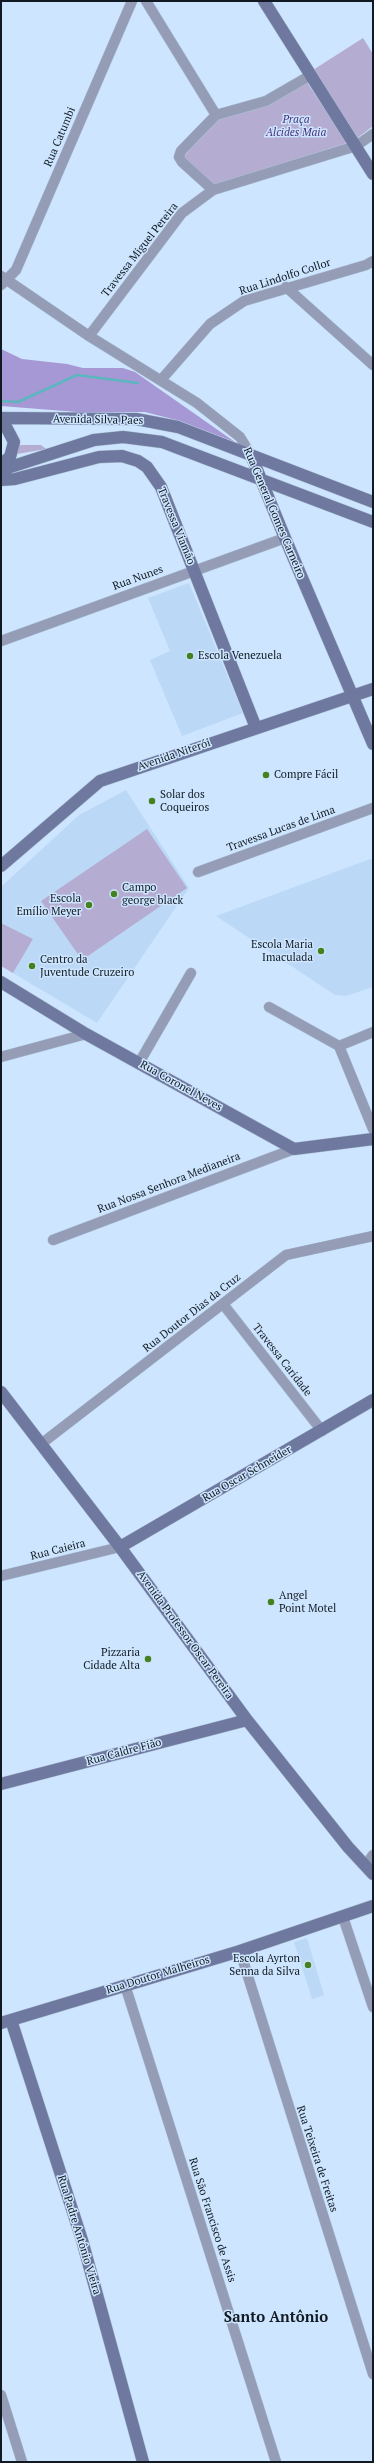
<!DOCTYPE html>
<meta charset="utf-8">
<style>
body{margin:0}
#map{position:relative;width:374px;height:2463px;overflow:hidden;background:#cde5fe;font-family:"PT Serif",serif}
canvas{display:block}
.frame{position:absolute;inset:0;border:2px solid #111a22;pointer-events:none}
</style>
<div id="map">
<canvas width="374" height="2463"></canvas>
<div class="frame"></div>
</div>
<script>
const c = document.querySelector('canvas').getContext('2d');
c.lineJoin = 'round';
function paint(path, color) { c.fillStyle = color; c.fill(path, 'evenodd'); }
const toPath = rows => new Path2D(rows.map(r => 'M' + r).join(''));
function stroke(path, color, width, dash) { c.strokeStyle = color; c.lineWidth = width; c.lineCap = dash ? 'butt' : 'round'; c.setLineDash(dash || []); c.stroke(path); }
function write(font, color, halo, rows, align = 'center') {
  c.font = font + ' "PT Serif",serif'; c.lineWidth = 3; c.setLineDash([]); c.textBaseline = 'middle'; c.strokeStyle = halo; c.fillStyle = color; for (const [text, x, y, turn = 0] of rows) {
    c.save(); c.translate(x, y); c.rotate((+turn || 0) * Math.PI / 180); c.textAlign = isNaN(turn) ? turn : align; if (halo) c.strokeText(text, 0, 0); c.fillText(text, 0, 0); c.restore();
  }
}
paint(toPath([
 [189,583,243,713,182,736,150,660,170,651,148,598],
 [126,790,189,888,97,1023,13,973,33,939,1,923,1,887,79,815],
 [373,858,373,987,346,996,335,995,216,916],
 [307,1938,324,1995,312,1999,294,1942]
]), '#bbd8f6');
paint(toPath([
 [363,38,373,54,373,126,356,139,313,70],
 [307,82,347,143,215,185,183,157,219,119,272,103],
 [18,445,41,445,46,449,17,454],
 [147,829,187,888,82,960,41,901],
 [1,923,33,939,13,973,1,966]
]), '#b4acd1');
paint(toPath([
 [1,349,22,359,67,364,83,368,123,368,135,372,235,442,180,421,145,412,77,412,1,406]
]), '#a698d4');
stroke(toPath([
 [1,401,18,402,77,375,138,383]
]), '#5cb6bf', 2.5);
const street = toPath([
 [146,1,216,115],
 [213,190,182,162,179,157,181,151,216,115,266,101,311,75],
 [1,276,89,336,197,403,240,437,251,455],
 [1,285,16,270,132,1],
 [286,287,373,365],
 [89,336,182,213,213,190,356,146,373,134],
 [161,380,210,324,244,301,366,265,373,261],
 [1,641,285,538],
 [198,872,373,808],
 [269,1007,339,1046,373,1129],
 [339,1046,373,1032],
 [1,1057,86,1034],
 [139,1063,191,973],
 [53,1240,294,1149],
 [223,1304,322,1431],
 [41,1444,286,1255,373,1236],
 [1,1576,120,1547],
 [365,1866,373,1855],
 [343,1917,373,2007],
 [240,1951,373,2374],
 [125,1985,276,2462],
 [1,2395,22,2462]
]);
const secondary = toPath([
 [264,1,373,174],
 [1,418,136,419,178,427,373,502],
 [251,455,285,538,373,744],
 [1,464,10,457,14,442,2,419],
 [1,470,94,440,123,437,162,442,373,522],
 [1,480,15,479,99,457,122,456,138,461,147,467,161,487,256,728],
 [1,866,100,781,373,689],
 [1,982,86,1034,294,1149,373,1139],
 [1,1392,120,1547,247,1720,348,1847,373,1874],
 [120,1547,373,1400],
 [1,1784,247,1720],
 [11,2020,82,2240,143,2462],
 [1,2023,240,1951,373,1906]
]);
stroke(street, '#abc0d6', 11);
stroke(secondary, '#abc0d6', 13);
stroke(street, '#949cb6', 10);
stroke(secondary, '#6f799f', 12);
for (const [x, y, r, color] of [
 [190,656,4,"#45821f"],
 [266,775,4,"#45821f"],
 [152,801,4,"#45821f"],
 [114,894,4,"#45821f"],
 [89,905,4,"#45821f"],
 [321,951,4,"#45821f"],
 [32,966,4,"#45821f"],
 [271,1602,4,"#45821f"],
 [148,1659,4,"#45821f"],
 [308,1965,4,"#45821f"]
]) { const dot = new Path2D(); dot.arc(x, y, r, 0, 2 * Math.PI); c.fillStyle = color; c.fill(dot); stroke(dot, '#cde5fe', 1.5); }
write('italic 11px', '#483178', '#cde5fe', [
 ["Praça",296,120],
 ["Alcides Maia",296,133]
]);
write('11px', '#111a22', '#cde5fe', [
 ["Rua Catumbi",60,137,-67],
 ["Travessa Miguel Pereira",140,250,-52],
 ["Rua Lindolfo Collor",285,277,-18],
 ["Avenida Silva Paes",98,420,1],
 ["Rua General Gomes Carneiro",274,513,67],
 ["Travessa Viamão",176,526,68],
 ["Rua Nunes",138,578,-20],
 ["Avenida Niterói",174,755,-19],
 ["Travessa Lucas de Lima",281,829,-20],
 ["Rua Coronel Neves",181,1086,29],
 ["Rua Nossa Senhora Medianeira",169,1183,-21],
 ["Rua Doutor Dias da Cruz",192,1313,-38],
 ["Travessa Caridade",282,1360,52],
 ["Rua Oscar Schneider",247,1474,-30],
 ["Rua Caieira",58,1550,-14],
 ["Avenida Professor Oscar Pereira",185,1635,54],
 ["Rua Caldre Fião",124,1752,-15],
 ["Rua Doutor Malheiros",158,1975,-17],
 ["Rua Teixeira de Freitas",317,2159,72],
 ["Rua São Francisco de Assis",212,2220,72],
 ["Rua Padre Antônio Vieira",79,2235,73]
]);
write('11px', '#111a22', '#cde5fe', [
 ["Escola Venezuela",198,656],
 ["Compre Fácil",274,775],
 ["Solar dos",160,795],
 ["Coqueiros",160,808],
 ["Campo",122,888],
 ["george black",122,901],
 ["Escola",81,899,"right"],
 ["Emílio Meyer",81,912,"right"],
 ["Escola Maria",313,945,"right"],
 ["Imaculada",313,958,"right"],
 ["Centro da",40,960],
 ["Juventude Cruzeiro",40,973],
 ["Angel",279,1596],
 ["Point Motel",279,1609],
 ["Pizzaria",140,1653,"right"],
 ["Cidade Alta",140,1666,"right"],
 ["Escola Ayrton",300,1959,"right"],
 ["Senna da Silva",300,1972,"right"]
], 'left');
write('bold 15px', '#111a22', '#cde5fe', [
 ["Santo Antônio",276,2318]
]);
</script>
